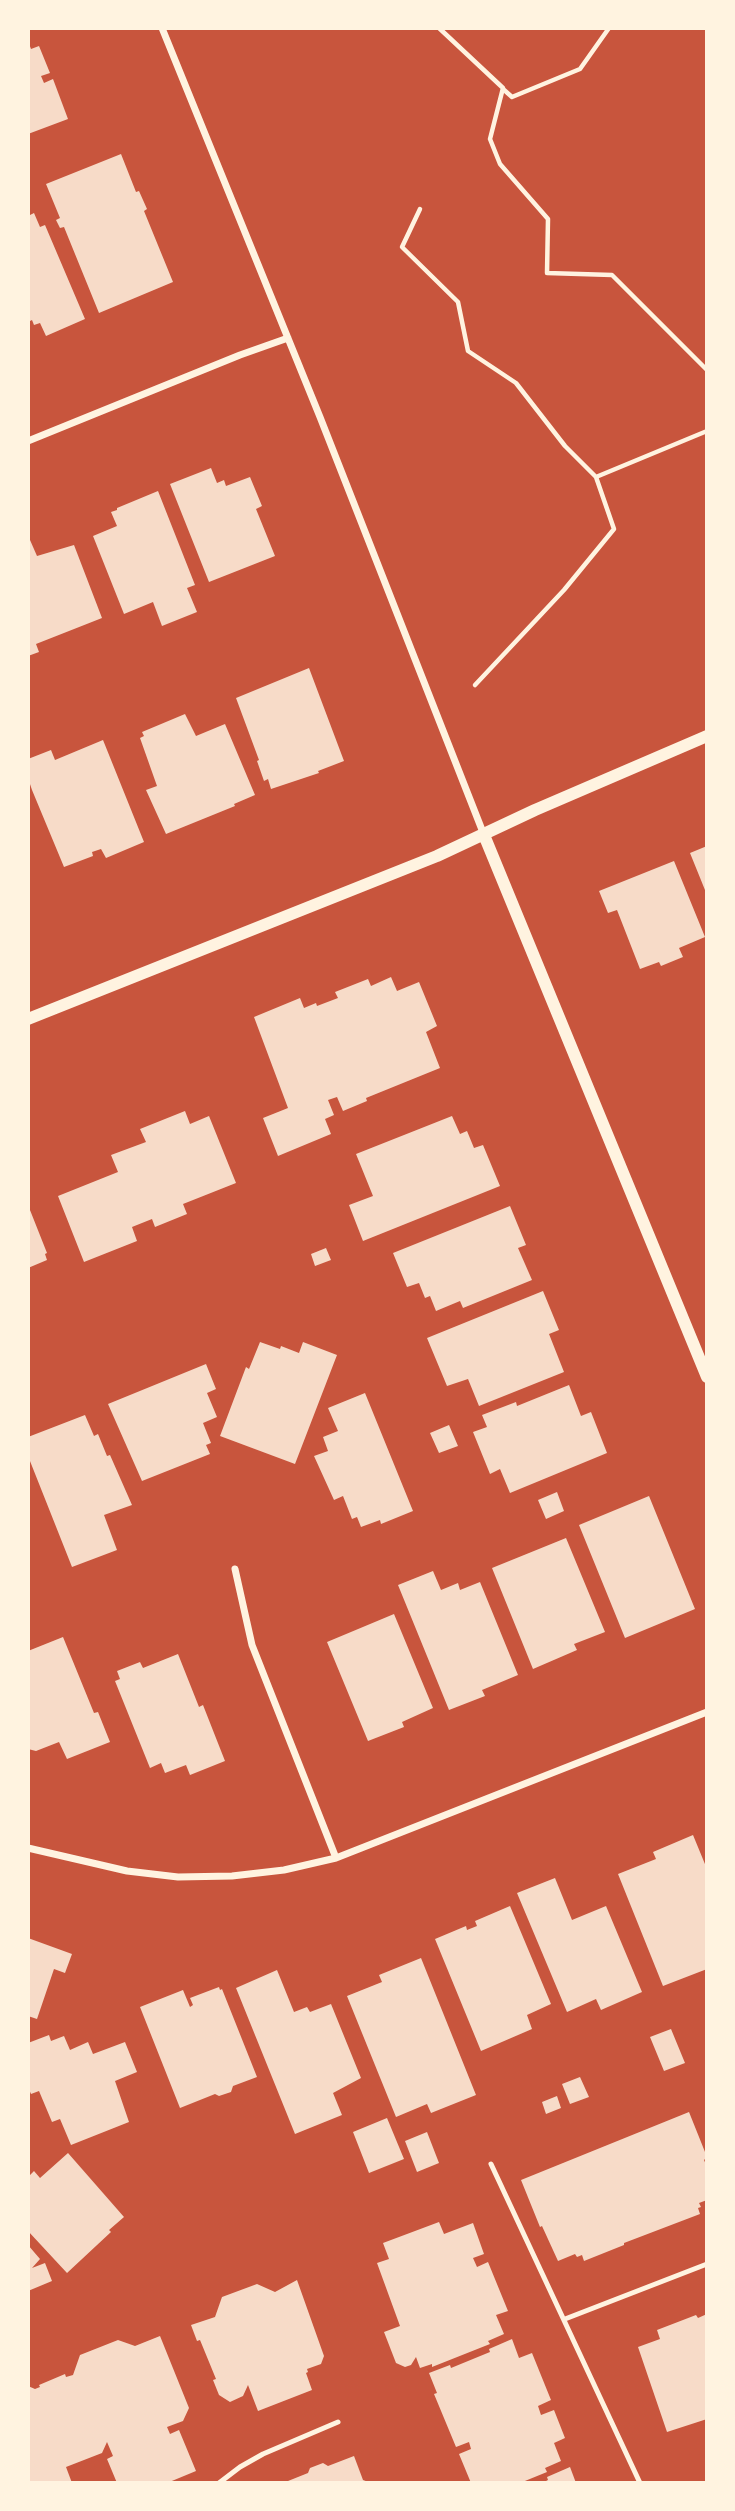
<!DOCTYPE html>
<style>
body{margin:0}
#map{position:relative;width:735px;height:2511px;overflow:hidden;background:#c8553d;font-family:Spectral,serif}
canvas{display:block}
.frame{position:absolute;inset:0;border:30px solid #fff3e0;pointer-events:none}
</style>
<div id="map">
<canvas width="735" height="2511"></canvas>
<div class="frame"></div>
</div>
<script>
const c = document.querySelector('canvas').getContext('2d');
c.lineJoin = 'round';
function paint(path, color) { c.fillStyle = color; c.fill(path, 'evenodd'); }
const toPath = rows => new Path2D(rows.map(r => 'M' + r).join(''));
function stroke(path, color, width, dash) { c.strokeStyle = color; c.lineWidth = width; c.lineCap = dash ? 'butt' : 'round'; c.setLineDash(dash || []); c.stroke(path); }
paint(toPath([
 [28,41,31,49,39,46,50,73,41,76,44,83,53,79,68,119,28,134],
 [121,154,136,192,139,191,147,209,144,211,173,282,99,313,64,227,60,228,56,220,60,218,46,184],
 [34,213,40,227,45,225,85,319,46,336,40,323,34,325,32,320,28,322,28,216],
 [211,468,217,483,224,480,226,486,250,477,262,506,256,509,275,556,209,582,170,484],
 [158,491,195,585,187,588,197,612,162,626,153,602,124,614,93,536,117,526,111,512,117,510,117,508],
 [30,540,37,556,74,545,102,618,36,644,39,652,28,656,28,541],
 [309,668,344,761,318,771,319,773,271,789,268,779,264,781,257,761,259,760,236,698],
 [185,714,196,736,225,724,255,795,234,804,235,806,166,834,146,790,157,786,140,738,144,736,142,732],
 [103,740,144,842,106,858,101,849,92,852,93,856,64,867,32,790,28,778,28,759,51,750,55,760],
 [707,846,707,895,690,853],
 [674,861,705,937,679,948,683,957,661,966,659,962,640,969,617,910,608,913,599,891],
 [391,977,397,991,419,982,437,1026,426,1032,440,1068,366,1098,367,1101,343,1111,337,1097,328,1100,334,1115,325,1119,331,1134,278,1156,263,1118,288,1108,254,1017,300,998,304,1008,316,1003,317,1006,338,998,335,992,368,979,371,986],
 [185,1111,190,1124,209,1116,236,1183,183,1204,187,1214,155,1227,152,1219,132,1227,137,1241,84,1262,58,1196,118,1172,111,1155,146,1142,140,1129],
 [452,1116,460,1134,467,1131,474,1148,483,1145,500,1186,363,1241,349,1205,373,1196,356,1154],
 [28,1205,47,1253,45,1254,47,1260,28,1268],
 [510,1206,526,1245,518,1248,532,1280,463,1308,460,1301,436,1311,430,1296,425,1298,419,1283,407,1287,393,1253],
 [326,1248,331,1260,315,1266,311,1254],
 [543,1291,559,1330,549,1334,564,1372,479,1406,468,1379,447,1386,427,1338],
 [260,1342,280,1349,281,1346,299,1353,303,1342,337,1355,295,1464,220,1436,246,1367,249,1369],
 [206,1364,216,1389,207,1393,217,1417,203,1423,211,1443,206,1445,210,1454,142,1481,108,1404],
 [569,1385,581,1416,591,1412,607,1453,510,1493,500,1469,490,1474,473,1432,487,1427,482,1415,516,1402,517,1406],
 [365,1393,413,1511,381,1524,380,1520,361,1527,357,1517,352,1519,343,1496,334,1500,314,1456,328,1451,323,1437,338,1431,328,1408],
 [85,1415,94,1436,98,1434,107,1456,110,1455,132,1505,104,1515,117,1550,72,1567,28,1456,28,1437],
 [449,1425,458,1446,439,1453,430,1433],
 [557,1492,564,1511,546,1519,538,1500],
 [649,1496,695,1609,625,1638,579,1525],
 [566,1538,605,1632,574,1644,577,1650,533,1669,492,1568],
 [433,1571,441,1590,458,1583,460,1590,480,1582,518,1675,482,1690,485,1696,449,1710,398,1585],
 [394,1614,433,1708,402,1722,404,1727,368,1741,327,1642],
 [63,1637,94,1713,98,1712,110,1742,67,1759,59,1742,36,1751,28,1749,28,1651],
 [178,1654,199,1707,203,1705,225,1761,190,1775,186,1765,165,1773,161,1763,150,1768,115,1681,120,1679,117,1671,140,1662,143,1668],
 [693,1835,707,1869,707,1969,663,1986,618,1874,656,1859,653,1852],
 [555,1878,572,1920,606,1906,642,1992,601,2010,596,1999,567,2012,517,1893],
 [510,1906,551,2004,527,2015,532,2029,481,2051,435,1939,466,1926,467,1930,477,1926,475,1921],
 [28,1938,72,1954,65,1973,54,1969,37,2019,28,2016],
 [421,1958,476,2095,431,2113,427,2104,396,2117,347,1996,382,1982,379,1975],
 [277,1970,294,2012,307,2007,310,2012,331,2004,361,2078,333,2093,342,2115,295,2134,236,1988],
 [219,1987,220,1990,222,1989,257,2077,233,2086,231,2092,219,2096,215,2094,180,2108,140,2007,183,1990,190,2007,193,2005,190,1998],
 [671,2029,685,2063,664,2071,650,2037],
 [49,2035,51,2041,64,2036,70,2050,88,2042,93,2054,125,2042,137,2072,115,2081,129,2122,71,2145,60,2119,52,2122,39,2091,31,2094,28,2087,28,2043],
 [580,2077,589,2097,570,2104,562,2084],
 [557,2096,561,2108,546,2114,542,2102],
 [689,2112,707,2157,704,2160,707,2167,707,2200,699,2203,701,2207,698,2208,700,2214,624,2243,624,2245,584,2261,582,2255,577,2257,575,2254,558,2261,542,2226,540,2227,521,2180],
 [387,2118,404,2159,369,2173,353,2132],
 [427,2132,439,2163,417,2172,405,2141],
 [68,2153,124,2217,109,2230,111,2232,67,2273,28,2231,28,2177,34,2171,40,2178],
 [439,2222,444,2234,473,2223,484,2254,473,2258,477,2267,488,2262,508,2311,496,2315,504,2334,488,2341,490,2344,432,2367,432,2364,420,2368,416,2357,411,2365,405,2367,396,2363,384,2332,400,2326,377,2263,389,2259,383,2243],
 [28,2245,40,2259,32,2268,45,2263,52,2281,28,2291],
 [297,2280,324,2356,321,2364,307,2369,308,2372,306,2373,312,2390,258,2411,248,2385,243,2396,230,2402,219,2395,213,2380,216,2379,200,2340,197,2341,191,2325,215,2317,222,2297,257,2284,275,2292],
 [707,2314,707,2419,667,2432,638,2347,660,2339,657,2330,696,2315,698,2318],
 [160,2336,189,2408,183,2421,167,2427,170,2434,179,2430,196,2471,167,2483,117,2483,107,2459,113,2456,107,2442,102,2453,66,2467,72,2483,28,2483,28,2386,35,2389,40,2387,39,2385,65,2374,66,2377,73,2375,80,2355,118,2340,135,2346],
 [512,2339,519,2358,532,2353,551,2400,538,2406,541,2415,554,2410,565,2438,554,2443,561,2461,545,2468,547,2472,520,2483,471,2483,459,2454,471,2449,469,2442,456,2447,434,2394,437,2393,429,2373,450,2365,451,2368,490,2352,489,2349],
 [354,2456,363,2480,371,2483,283,2483,308,2473,310,2468,323,2463,328,2466],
 [570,2467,576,2483,542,2483,548,2480,547,2477]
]), '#f7dbc8');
stroke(toPath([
 [439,28,503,88,490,139,500,164,548,219,547,273,612,275,707,370],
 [503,89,512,97,580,69,609,28],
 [420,209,402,247,458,302,468,351,516,383,565,446,596,477,614,529,564,590,475,685],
 [596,477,707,431]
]), '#fff3e0', 4.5);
stroke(toPath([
 [491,2164,640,2483],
 [565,2319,707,2264],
 [219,2483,240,2467,263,2454,338,2422]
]), '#fff3e0', 5);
stroke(toPath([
 [162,28,320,417,484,835],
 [28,441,240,355,288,338],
 [235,1569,252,1645,336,1858],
 [28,1848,127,1871,178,1877,232,1876,284,1870,336,1858,707,1712]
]), '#fff3e0', 7);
stroke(toPath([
 [484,835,707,1377],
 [28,1019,437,856,535,810,707,736]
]), '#fff3e0', 12);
</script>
